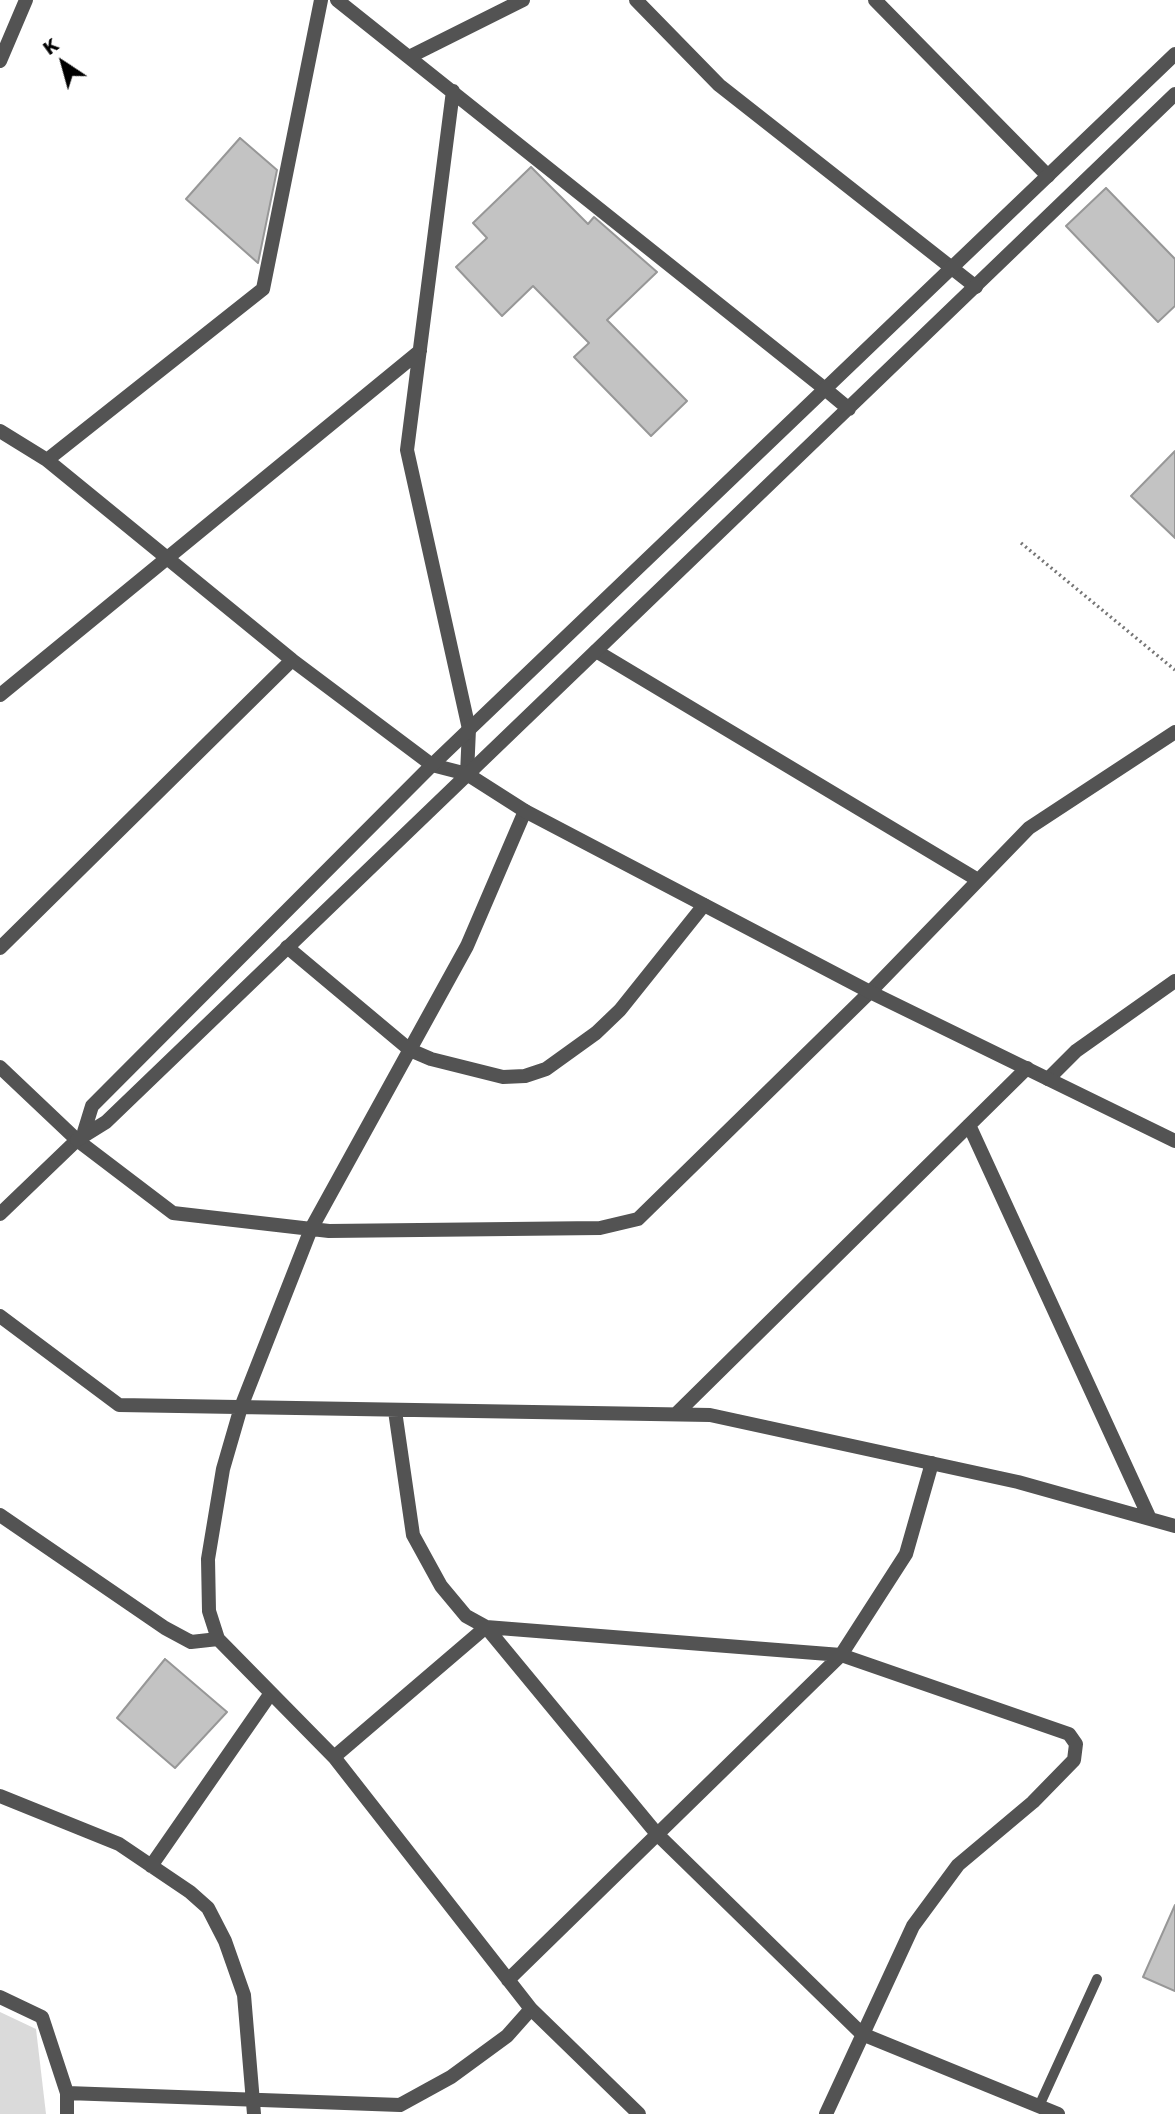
<!DOCTYPE html>
<style>
body{margin:0}
#map{position:relative;width:1175px;height:2114px;overflow:hidden;background:#fff;font-family:"Golos Text",sans-serif}
canvas{display:block}
.north{position:absolute;left:28px;top:28px;width:70px;height:70px;-webkit-text-stroke:5px #fff;paint-order:stroke;rotate:324deg;font-size:19px;font-weight:700;line-height:28px;text-align:center;color:#000}
.north::after{content:'';display:block;margin:auto;width:24px;height:32px;background:#000;clip-path:polygon(50% 0,100% 100%,50% 72%,0 100%)}
</style>
<div id="map">
<canvas width="1175" height="2114"></canvas>
<div class="north">K</div>
</div>
<script>
const c = document.querySelector('canvas').getContext('2d');
c.lineJoin = 'round';
function paint(path, color) { c.fillStyle = color; c.fill(path, 'evenodd'); }
const toPath = rows => new Path2D(rows.map(r => 'M' + r).join(''));
function stroke(path, color, width, dash) { c.strokeStyle = color; c.lineWidth = width; c.lineCap = dash ? 'butt' : 'round'; c.setLineDash(dash || []); c.stroke(path); }
paint(toPath([
 [0,2012,36,2029,46,2114,0,2114]
]), '#dadada');
const building = toPath([
 [240,138,277,170,258,263,186,199,240,138],
 [531,167,588,224,594,217,657,272,607,320,687,401,651,436,574,357,589,343,533,286,502,316,456,267,487,238,473,223,531,167],
 [1106,188,1175,259,1175,306,1158,322,1066,226,1106,188],
 [1175,451,1175,538,1131,496,1175,451],
 [165,1659,227,1712,175,1768,117,1718,165,1659],
 [1175,1905,1175,1991,1143,1977,1175,1905]
]);
paint(building, '#c3c3c3');
stroke(building, '#979797', 2);
stroke(toPath([
 [1021,543,1175,670]
]), '#757575', 3.5, [2, 3.5]);
stroke(toPath([
 [1039,2106,1097,1979]
]), '#535353', 10);
stroke(toPath([
 [337,0,825,389],
 [636,0,719,85,976,287],
 [875,0,1048,176],
 [409,57,523,0],
 [0,61,26,0],
 [0,431,47,460,292,660,432,765,467,774,469,729,407,450,453,91],
 [47,460,263,289,321,0],
 [596,651,978,880],
 [0,695,420,351],
 [525,811,467,946,311,1229,241,1407,223,1469,208,1559,209,1611,218,1639,334,1757,531,2009,639,2114],
 [287,947,410,1050,431,1059,503,1077,525,1076,546,1069,596,1033,620,1010,704,905],
 [0,948,292,660],
 [0,1067,77,1140,173,1213,329,1231,600,1228,638,1219,870,992,1029,828,1175,732],
 [1048,1079,1076,1051,1175,981],
 [969,1125,1150,1519],
 [0,1214,77,1140],
 [0,1316,119,1405,710,1415,1018,1482,1175,1526],
 [395,1411,413,1535,441,1586,466,1616,486,1627,841,1655,1069,1734,1076,1744,1074,1760,1033,1802,958,1865,913,1926,826,2114],
 [676,1414,1027,1068],
 [0,1515,165,1628,191,1642,218,1639],
 [334,1757,486,1627,657,1834,862,2034,1058,2114],
 [0,1796,119,1844,190,1892,208,1908,225,1941,244,1995,254,2114],
 [151,1866,271,1693],
 [508,1980,841,1655,906,1554,932,1463],
 [0,1997,42,2017,67,2093,67,2114],
 [67,2093,400,2105,451,2077,507,2036,531,2009]
]), '#535353', 14);
stroke(toPath([
 [825,389,849,409],
 [467,774,525,811,870,992,1175,1141],
 [84,1132,92,1106,432,765,1175,54],
 [77,1140,106,1122,1175,94]
]), '#535353', 14);
</script>
